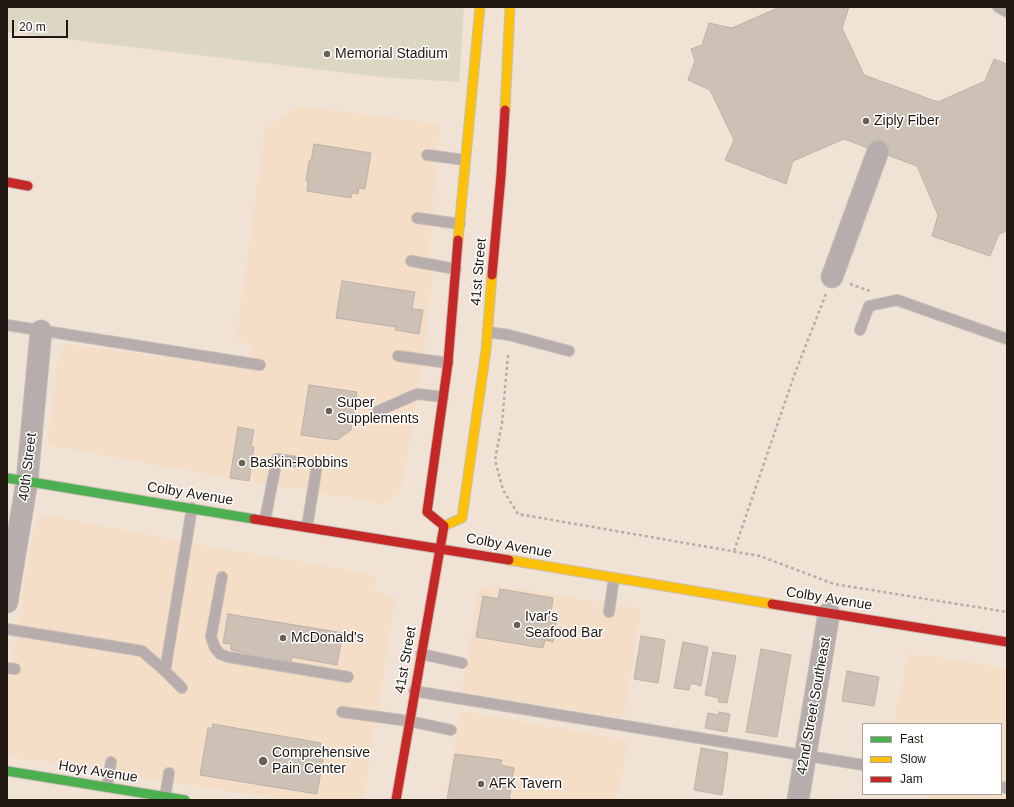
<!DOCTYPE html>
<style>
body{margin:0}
#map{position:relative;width:1014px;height:807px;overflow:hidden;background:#f0e3d6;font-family:Arial,sans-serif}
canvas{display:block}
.frame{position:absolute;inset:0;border:8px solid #201810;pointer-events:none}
.legend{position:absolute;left:862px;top:723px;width:140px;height:72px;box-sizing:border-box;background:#fff;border:1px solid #a6a39f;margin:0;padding:5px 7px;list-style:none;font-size:12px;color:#201810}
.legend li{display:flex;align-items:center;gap:8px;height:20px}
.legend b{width:20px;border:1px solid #a6a39f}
.scale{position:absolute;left:12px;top:20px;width:56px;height:18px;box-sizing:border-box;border:2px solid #201810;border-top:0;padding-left:5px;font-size:12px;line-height:14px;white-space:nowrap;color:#201810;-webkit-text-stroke:3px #fff;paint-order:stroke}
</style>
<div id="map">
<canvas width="1014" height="807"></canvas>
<div class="frame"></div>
<ul class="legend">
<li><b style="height:5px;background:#4caf50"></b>Fast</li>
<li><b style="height:5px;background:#ffc107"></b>Slow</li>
<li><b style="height:5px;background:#c62828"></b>Jam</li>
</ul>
<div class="scale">20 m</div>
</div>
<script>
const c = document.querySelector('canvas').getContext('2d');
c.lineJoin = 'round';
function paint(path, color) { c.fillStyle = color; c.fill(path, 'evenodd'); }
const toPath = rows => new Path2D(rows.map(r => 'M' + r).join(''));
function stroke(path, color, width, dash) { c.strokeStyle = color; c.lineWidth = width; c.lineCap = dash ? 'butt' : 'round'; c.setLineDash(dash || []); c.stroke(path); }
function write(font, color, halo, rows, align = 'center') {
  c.font = font + ' Arial,sans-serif'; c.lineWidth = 3; c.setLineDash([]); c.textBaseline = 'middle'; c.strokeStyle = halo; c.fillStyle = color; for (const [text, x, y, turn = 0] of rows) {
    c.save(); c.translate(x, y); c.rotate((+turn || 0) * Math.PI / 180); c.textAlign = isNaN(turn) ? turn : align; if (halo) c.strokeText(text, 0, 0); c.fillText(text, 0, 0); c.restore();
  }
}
paint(toPath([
 [299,106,440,124,429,255,434,257,425,348,402,486,395,496,384,504,253,482,52,446,48,441,59,355,67,344,246,368,251,344,236,340,265,128],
 [50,516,202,545,377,575,374,592,396,596,363,800,284,800,7,756,7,694,28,560,35,526,39,519],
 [493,585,641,609,624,718,461,692,477,596,480,589],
 [908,653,1007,668,1007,800,922,800,924,794,1001,794,1001,724,894,724],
 [460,711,628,740,617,800,445,800]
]), '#f4dec8');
paint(toPath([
 [7,7,464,7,459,82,380,77,7,32]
]), '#dcd7c3');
const building = toPath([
 [780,7,849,7,842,28,864,75,938,102,985,81,994,59,1007,64,1007,231,999,234,990,256,932,236,938,215,917,166,844,139,793,161,786,184,725,160,734,140,710,90,688,80,695,61,691,49,702,45,709,23,732,28,780,7],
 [314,144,371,153,365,189,359,188,358,194,352,193,351,198,307,191,308,182,306,181,309,161,311,161,314,144],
 [342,281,415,292,412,309,423,310,419,334,395,330,396,327,336,318,342,281],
 [309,385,357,392,351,430,337,440,301,435,309,385],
 [238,427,254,430,251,447,254,447,249,481,230,478,238,427],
 [500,589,553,598,551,613,557,614,553,642,545,640,543,648,476,637,483,596,498,599,500,589],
 [228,614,343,633,337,665,292,657,291,663,246,655,247,653,231,650,231,644,223,643,228,614],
 [641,636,665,640,658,683,634,679,641,636],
 [683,642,708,647,701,686,691,683,689,690,674,688,683,642],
 [761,649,791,655,777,737,746,732,761,649],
 [713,652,736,656,727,703,718,702,719,698,705,695,713,652],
 [847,671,879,677,874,706,842,701,847,671],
 [719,712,730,714,727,732,705,728,708,713,719,715,719,712],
 [213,724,321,743,320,747,325,748,317,794,200,775,208,728,212,728,213,724],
 [701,748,728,753,722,795,694,790,701,748],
 [455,754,502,760,501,765,514,768,509,800,447,800,455,754]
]);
paint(building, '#cdc1b6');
stroke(building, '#bbb2a8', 1);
const lane = toPath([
 [998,7,1007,12],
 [427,155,465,160],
 [417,218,460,224],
 [411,261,456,269],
 [7,325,260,365],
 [860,330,869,306,897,300,1007,339],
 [488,332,509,335,569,351],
 [398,356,448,363],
 [378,411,417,394,443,397],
 [265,520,277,459,298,462],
 [307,527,317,465],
 [222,577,211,637,215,648,220,654,228,657,348,677],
 [609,612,614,578],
 [7,629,142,651,165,671,192,508],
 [421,654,462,663],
 [7,668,15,669],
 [165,671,182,688],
 [414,691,863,765],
 [342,712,409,721,451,730],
 [107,787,111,762],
 [1001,787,1007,788],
 [165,797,169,773]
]);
const street = toPath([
 [832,277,878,151],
 [7,602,27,481,41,331],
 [798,800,829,613]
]);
const fast = toPath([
 [7,478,254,519],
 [7,771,185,800]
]);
const slow = toPath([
 [505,110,510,7],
 [458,240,480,7],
 [444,526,462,518,486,350,492,275],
 [509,560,772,604]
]);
const jam = toPath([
 [7,182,28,186],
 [492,275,501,176,505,110],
 [254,519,509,560],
 [444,526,427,512,448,363,458,240],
 [772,604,1007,642],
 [396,800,444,526]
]);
stroke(lane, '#c8beb5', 12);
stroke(street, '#c8beb5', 23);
stroke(fast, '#c8beb5', 11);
stroke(slow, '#c8beb5', 11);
stroke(jam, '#c8beb5', 11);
stroke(toPath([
 [850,284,870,291],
 [508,355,502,423,495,460,503,490,518,514,760,556,834,584,1007,612],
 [734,551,795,373,826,294]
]), '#b4aca8', 2.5, [3, 3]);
stroke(lane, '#b6adac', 10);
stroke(street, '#b6adac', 21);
stroke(fast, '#4caf50', 9);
stroke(slow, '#ffc107', 9);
stroke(jam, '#c62828', 9);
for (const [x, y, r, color] of [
 [327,54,4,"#695f55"],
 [866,121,4,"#695f55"],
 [329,411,4,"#695f55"],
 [242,463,4,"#695f55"],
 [517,625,4,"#695f55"],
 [283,638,4,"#695f55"],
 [263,761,5,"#695f55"],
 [481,784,4,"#695f55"]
]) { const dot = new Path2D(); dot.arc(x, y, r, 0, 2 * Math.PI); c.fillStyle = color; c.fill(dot); stroke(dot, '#fff', 1.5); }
write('14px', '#201810', '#fff', [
 ["Memorial Stadium",335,54],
 ["Ziply Fiber",874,121],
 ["Super",337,403],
 ["Supplements",337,419],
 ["Baskin-Robbins",250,463],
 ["Ivar's",525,617],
 ["Seafood Bar",525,633],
 ["McDonald's",291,638],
 ["Comprehensive",272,753],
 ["Pain Center",272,769],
 ["AFK Tavern",489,784]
], 'left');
write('14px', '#201810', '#fff', [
 ["41st Street",479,272,-85],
 ["40th Street",28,467,-83],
 ["Colby Avenue",190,494,9],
 ["Colby Avenue",509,546,10],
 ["Colby Avenue",829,599,9],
 ["41st Street",406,660,-80],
 ["42nd Street Southeast",814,706,-80],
 ["Hoyt Avenue",98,772,9]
]);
</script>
